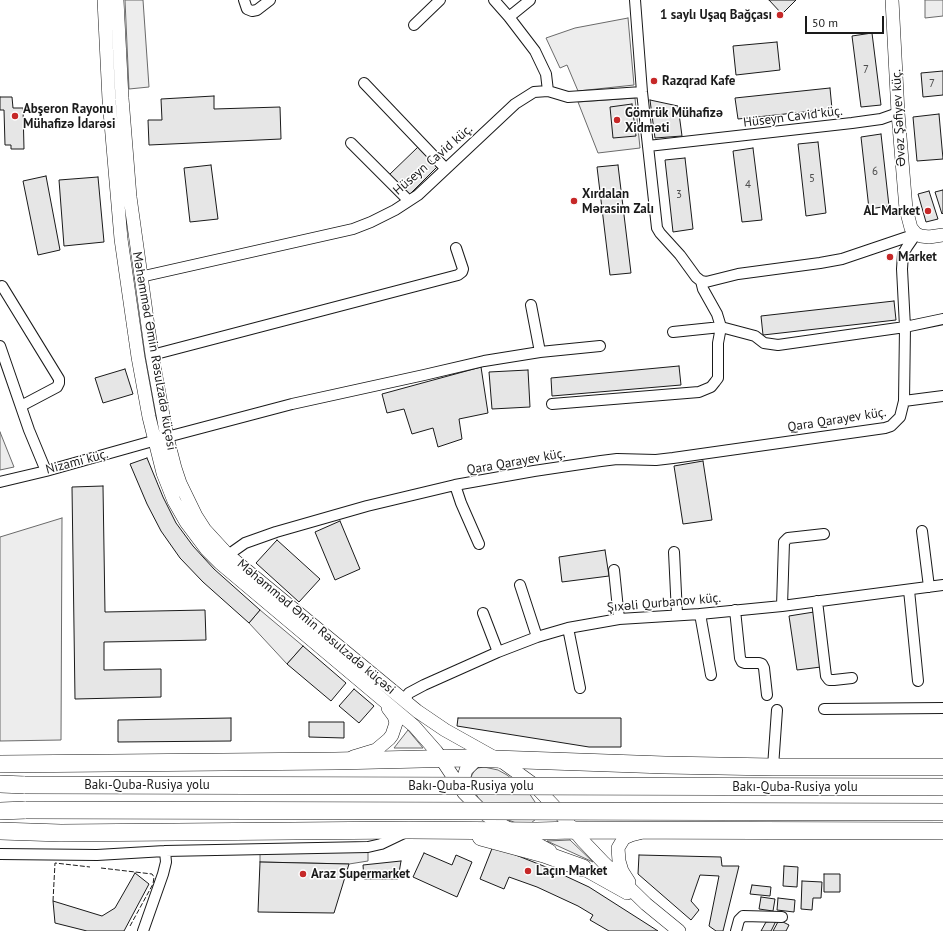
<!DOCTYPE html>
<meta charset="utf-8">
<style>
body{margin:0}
#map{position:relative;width:943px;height:931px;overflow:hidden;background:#fff;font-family:"PT Sans",sans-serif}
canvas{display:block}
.scale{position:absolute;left:805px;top:16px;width:79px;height:18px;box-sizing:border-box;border:2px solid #1a1a1a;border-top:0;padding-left:5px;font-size:12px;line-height:14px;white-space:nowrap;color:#1a1a1a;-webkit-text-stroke:3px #fff;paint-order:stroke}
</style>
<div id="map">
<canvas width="943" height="931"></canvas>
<div class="scale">50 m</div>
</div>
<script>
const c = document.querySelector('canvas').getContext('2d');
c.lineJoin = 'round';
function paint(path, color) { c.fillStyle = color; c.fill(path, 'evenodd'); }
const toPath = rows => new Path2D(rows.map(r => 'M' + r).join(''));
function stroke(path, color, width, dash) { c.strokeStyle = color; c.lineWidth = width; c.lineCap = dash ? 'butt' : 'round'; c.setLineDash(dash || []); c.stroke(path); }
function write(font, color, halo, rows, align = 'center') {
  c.font = font + ' "PT Sans",sans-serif'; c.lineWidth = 3; c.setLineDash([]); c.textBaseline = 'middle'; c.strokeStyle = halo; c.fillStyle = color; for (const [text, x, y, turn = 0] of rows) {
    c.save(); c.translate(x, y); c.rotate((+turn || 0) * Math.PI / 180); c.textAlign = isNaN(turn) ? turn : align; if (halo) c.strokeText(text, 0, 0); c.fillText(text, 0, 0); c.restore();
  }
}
const built = toPath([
 [125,0,143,0,149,87,129,89,125,0],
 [925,0,943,0,943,16,925,18,925,0],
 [628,18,634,85,578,91,567,65,560,68,546,38,575,28,628,18],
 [635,98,640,148,598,153,578,102,635,98],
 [0,432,14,467,0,470,0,432],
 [62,518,61,740,0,741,0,537,62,518],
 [260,610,303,646,287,664,249,623,260,610],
 [408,730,423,748,394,748,408,730],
 [484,767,498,770,507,775,529,793,537,805,536,819,531,823,516,823,501,817,485,805,478,798,471,783,471,777,474,771,478,768,484,767],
 [570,840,593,862,547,841,570,840],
 [368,847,368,861,349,864,260,862,260,849,368,847]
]);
paint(built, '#ededed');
stroke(built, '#6a6a6a', 1);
const building = toPath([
 [769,0,796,0,782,14,769,0],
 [872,33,881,105,861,107,852,36,872,33],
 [777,42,780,70,736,75,733,46,777,42],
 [943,71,943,95,923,97,921,73,943,71],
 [830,88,832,109,738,119,735,98,830,88],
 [214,96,214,109,280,107,281,139,149,145,148,120,162,120,161,99,214,96],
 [0,97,12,97,13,108,23,108,24,149,11,149,11,145,5,145,4,110,0,110,0,97],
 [650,100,678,106,682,136,655,138,650,100],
 [632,104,636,136,613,138,610,107,632,104],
 [939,114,943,159,917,161,913,117,939,114],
 [881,134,889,206,869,209,861,137,881,134],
 [818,142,826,213,806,216,798,144,818,142],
 [418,147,437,167,409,195,389,175,418,147],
 [753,148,762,220,742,222,733,151,753,148],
 [685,158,693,229,673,232,665,160,685,158],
 [211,165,218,219,190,222,184,168,211,165],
 [618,165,631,273,610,275,597,167,618,165],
 [46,176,60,250,38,255,23,181,46,176],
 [98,177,104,242,64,246,59,180,98,177],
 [943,190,943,213,942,214,935,192,943,190],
 [929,191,938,219,926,222,918,194,929,191],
 [894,301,896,320,763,335,761,316,894,301],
 [679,366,681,385,552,396,551,378,679,366],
 [481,367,488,413,459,419,462,439,438,447,433,428,412,434,404,409,387,413,382,394,481,367],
 [125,369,133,394,103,403,95,378,125,369],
 [528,370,530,407,492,409,489,372,528,370],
 [147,458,163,497,176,523,193,546,214,569,260,610,249,623,203,582,180,558,161,531,147,504,130,464,147,458],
 [703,461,712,520,683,524,674,466,703,461],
 [103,486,105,612,205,610,206,640,104,642,104,670,161,669,161,697,75,699,72,487,103,486],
 [340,521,360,569,335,580,315,532,340,521],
 [277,540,320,579,299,602,256,563,277,540],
 [605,550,609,576,562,582,559,557,605,550],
 [814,612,821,667,797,670,789,616,814,612],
 [303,646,346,683,331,701,287,664,303,646],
 [354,689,374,706,359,723,339,706,354,689],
 [231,718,231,741,118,742,118,720,231,718],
 [458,718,621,718,621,747,589,747,457,726,458,718],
 [309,722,344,722,344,738,309,737,309,722],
 [493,846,546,867,589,887,658,931,609,931,590,920,593,915,578,906,537,887,509,877,504,889,480,879,493,846],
 [424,853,452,865,456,855,472,862,457,897,413,877,424,853],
 [639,855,721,857,722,866,739,866,723,931,716,931,709,926,719,876,700,875,691,901,699,910,691,920,638,874,639,855],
 [401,861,398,879,364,879,363,865,401,861],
 [260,862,349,864,334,913,258,912,260,862],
 [784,866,798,867,797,887,783,886,784,866],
 [135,873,149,884,124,931,87,931,55,923,53,901,102,916,115,908,135,873],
 [824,874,840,874,840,892,824,892,824,874],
 [802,881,822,882,821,898,813,898,812,910,801,909,802,881],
 [752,885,771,887,770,896,750,894,752,885],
 [761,897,775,899,773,911,759,909,761,897],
 [778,898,795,900,794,912,777,910,778,898],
 [779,920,789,925,786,931,773,931,779,920],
 [776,921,771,931,761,931,766,922,776,921]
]);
paint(building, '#e6e6e6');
stroke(building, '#1a1a1a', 1);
const street = toPath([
 [244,0,247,9,252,11,257,10,270,0],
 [494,0,509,17,535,51,546,74,548,91],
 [635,0,642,92,648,146,852,123,881,119,898,113],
 [509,17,530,0],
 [414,25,440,0],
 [364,83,446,169],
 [351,143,409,201],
 [648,146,657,228,660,233,680,255,696,277,701,281,706,282,738,274,820,263,842,259,916,234],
 [140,277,353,229,371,222,395,210,418,195,515,104,534,92,548,91,568,97,642,92],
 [2,286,59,379,59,383,57,387,21,406],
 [531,305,540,352],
 [673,332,721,327,755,336,764,343,778,345,905,327,943,319],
 [0,346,29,430,46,471],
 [152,355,458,275,462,272,463,269,456,248],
 [904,401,943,396],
 [552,404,699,392,711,387,715,382,718,378,718,343,721,327,717,314,703,289,701,281],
 [0,482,46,471,167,437,292,404,424,375,484,361,540,352,600,346],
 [455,485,461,503,479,544],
 [922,531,929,587],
 [674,552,677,614],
 [228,555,245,543,276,532,367,506,455,485,534,471,601,461,617,459,656,460,673,458,885,428,891,426,900,417,904,401,905,327,902,269,903,254,907,247,916,234],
 [614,570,619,619],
 [520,585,537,637],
 [909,590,918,681],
 [817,601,826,676,829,680,834,680,852,678],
 [782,606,784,542,788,538,824,534],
 [735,610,740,658,742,662,745,663,759,663,762,664,764,668,767,695],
 [483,613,498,652],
 [700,614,711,675],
 [568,628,580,688],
 [404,700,409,693,424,685,498,652,537,637,568,628,619,619,700,614,782,606,943,585],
 [824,709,943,708],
 [773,767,777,710],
 [0,854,97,855,165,851,368,847,381,844,404,833],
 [143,931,163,874,166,862,165,851],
 [736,931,739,920,743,916,782,917]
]);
const secondary = toPath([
 [104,0,109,100,121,239,138,357,149,417,163,473,174,501,186,522,207,550,220,563,414,726,436,751,464,793,485,814,500,824,550,851],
 [117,0,122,98,130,197,152,355,167,437,175,468,180,483,196,516,205,530,228,555,417,711,445,730,504,763,533,784,553,805,583,841,604,863,646,904,679,931],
 [892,0,898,113,906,209,911,228,916,234,921,236,929,237,943,235],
 [353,757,376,750,389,739,392,735,396,723,394,716,388,708],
 [467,794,463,780,466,770,475,761,483,759],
 [575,864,627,893],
 [629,882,622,871,619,861,618,848,624,838,631,835,639,833]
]);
const highway = toPath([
 [0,764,335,761,466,758,665,765,773,767,943,767],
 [0,784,25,785],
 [0,811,26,810],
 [0,831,61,833,409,830,537,831,574,830,943,831],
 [481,837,544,854,583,868]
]);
stroke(street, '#1a1a1a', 12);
stroke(secondary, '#1a1a1a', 14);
stroke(highway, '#1a1a1a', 18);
stroke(street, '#fff', 10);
stroke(secondary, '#fff', 13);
stroke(highway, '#fff', 17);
const highwayBridge = toPath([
 [25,785,943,787],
 [26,810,943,812]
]);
stroke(highwayBridge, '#1a1a1a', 18, []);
stroke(highwayBridge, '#fff', 17);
stroke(toPath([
 [101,868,152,874,154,877,153,884,130,926],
 [53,901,55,863,90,867]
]), '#1a1a1a', 1, [5, 2]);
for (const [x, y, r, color] of [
 [780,15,4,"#c62828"],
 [654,81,4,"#c62828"],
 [15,116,4,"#c62828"],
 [617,120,4,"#c62828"],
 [574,201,4,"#c62828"],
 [928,211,4,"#c62828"],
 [890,257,4,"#c62828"],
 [528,871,4,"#c62828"],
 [303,874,4,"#c62828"]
]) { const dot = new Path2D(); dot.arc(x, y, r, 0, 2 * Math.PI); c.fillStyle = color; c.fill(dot); stroke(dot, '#fff', 1.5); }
write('11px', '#4d4d4d', null, [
 ["7",866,70],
 ["7",932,84],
 ["6",875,172],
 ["5",812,179],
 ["4",748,185],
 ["3",679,195]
]);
write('bold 13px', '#1a1a1a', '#fff', [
 ["1 saylı Uşaq Bağçası",772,15,"right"],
 ["Razqrad Kafe",662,81],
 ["Abşeron Rayonu",23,109],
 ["Mühafizə İdarəsi",23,124],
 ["Gömrük Mühafizə",625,113],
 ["Xidməti",625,128],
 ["Xırdalan",582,194],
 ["Mərasim Zalı",582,209],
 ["AL Market",920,211,"right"],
 ["Market",898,257],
 ["Laçın Market",536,871],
 ["Araz Supermarket",311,874]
], 'left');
write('13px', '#1a1a1a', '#fff', [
 ["Hüseyn Cavid küç.",793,117,-7],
 ["Əvəz Şəfiyev küç.",899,118,-93],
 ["Hüseyn Cavid küç.",433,160,-41],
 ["Məhəmməd Əmin Rəsulzadə küçəsi",154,351,80],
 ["Qara Qarayev küç.",837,420,-9],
 ["Nizami küç.",77,462,-15],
 ["Qara Qarayev küç.",516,462,-10],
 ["Şıxəli Qurbanov küç.",664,603,-5],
 ["Məhəmməd Əmin Rəsulzadə küçəsi",316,627,40],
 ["Bakı-Quba-Rusiya yolu",147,785],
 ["Bakı-Quba-Rusiya yolu",471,786],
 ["Bakı-Quba-Rusiya yolu",795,787]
]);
</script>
